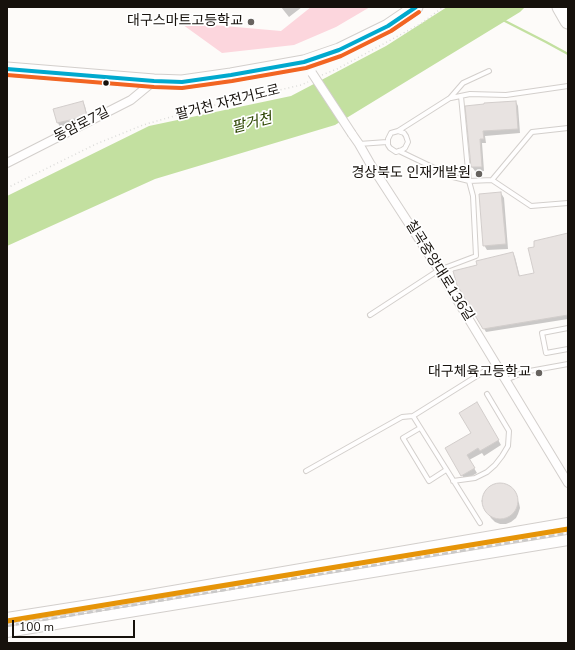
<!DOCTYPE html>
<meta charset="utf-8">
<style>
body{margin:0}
#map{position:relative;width:575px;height:650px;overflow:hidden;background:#fdfbf9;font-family:"Nunito Sans",sans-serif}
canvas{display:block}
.frame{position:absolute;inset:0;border:8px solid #16110c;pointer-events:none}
.scale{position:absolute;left:12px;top:620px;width:123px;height:18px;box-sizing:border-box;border:2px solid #16110c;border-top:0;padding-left:5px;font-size:12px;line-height:14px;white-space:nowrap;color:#16110c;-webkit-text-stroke:3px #fff;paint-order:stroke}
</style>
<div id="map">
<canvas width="575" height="650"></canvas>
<div class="frame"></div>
<div class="scale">100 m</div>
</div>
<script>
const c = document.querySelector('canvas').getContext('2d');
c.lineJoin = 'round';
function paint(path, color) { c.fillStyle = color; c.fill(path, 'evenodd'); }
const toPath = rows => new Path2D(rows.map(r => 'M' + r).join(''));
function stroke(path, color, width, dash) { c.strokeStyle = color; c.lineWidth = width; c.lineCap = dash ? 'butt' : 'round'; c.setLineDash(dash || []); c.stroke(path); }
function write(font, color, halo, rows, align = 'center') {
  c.font = font + ' "Nunito Sans","Noto Sans KR",sans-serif'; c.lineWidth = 3.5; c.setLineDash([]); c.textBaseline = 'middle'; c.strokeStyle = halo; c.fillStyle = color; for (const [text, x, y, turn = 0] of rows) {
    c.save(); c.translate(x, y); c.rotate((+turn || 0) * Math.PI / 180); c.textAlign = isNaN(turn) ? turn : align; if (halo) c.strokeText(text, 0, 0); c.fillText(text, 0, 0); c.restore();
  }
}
paint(toPath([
 [311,7,370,7,336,27,294,45,222,53,179,22,281,31]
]), '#fcd6dd');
paint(toPath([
 [447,7,525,7,520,12,335,125,155,179,7,246,7,196,149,126,291,96,386,46]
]), '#c3e0a0');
paint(toPath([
 [281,7,302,7,289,17],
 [83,102,85,106,88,119,60,127,58,123,54,110],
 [516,102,518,106,520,133,485,136,486,143,482,143,484,171,475,171,472,167,467,107],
 [501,193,504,198,508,249,487,250,484,245],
 [568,234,568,319,486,332,458,284,479,266,513,253,515,257,520,277,535,274],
 [477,403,501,445,484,456,482,453,469,460,477,473,465,480,446,449,472,433],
 [499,484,505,485,509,488,514,492,519,503,520,508,518,514,516,518,511,522,506,524,500,524,495,522,491,518,484,508,483,503,483,497,485,492,489,488]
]), '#0003');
stroke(toPath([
 [503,20,546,42,568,54]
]), '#c3e0a0', 2.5);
const building = toPath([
 [83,101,87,116,57,123,53,109,83,101],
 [516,101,518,129,483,131,484,139,480,139,482,167,471,167,465,106,484,104,484,103,516,101],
 [501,192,506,244,483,246,479,194,501,192],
 [568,233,568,315,483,329,457,285,453,271,477,265,476,261,513,252,519,276,534,273,528,248,534,247,534,241,568,233],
 [477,402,499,440,480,451,478,448,467,455,475,468,461,476,445,448,471,433,459,413,477,402],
 '482 501a18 18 0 1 1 36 0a18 18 0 1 1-36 0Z'
]);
paint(building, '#e8e3e1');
stroke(building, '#d2cdcb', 1);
const service = toPath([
 [451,98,470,94,506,95,568,86],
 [398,131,404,133,406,136,408,142,405,148,402,150,396,152,390,148,388,145,388,139,391,133,398,131,450,98,463,83,489,71],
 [359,144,387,142],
 [399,151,453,177,469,181,492,180,531,206,568,203],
 [492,180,532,132,568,128],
 [370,315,439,270,476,256,473,196,469,181,461,96],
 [568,328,542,333,546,353,568,349],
 [506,380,524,372,568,364],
 [420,428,403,438,429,481,446,470],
 [306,471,402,417,413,416],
 [453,481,475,478,487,472,495,465,502,456,508,446,509,431,487,394],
 [480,523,413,416,496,364]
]);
const minor = toPath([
 [352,134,359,144,371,165,439,270,568,483],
 [7,163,131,100,154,81]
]);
const tertiary = toPath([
 [7,618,109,602,568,523],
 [7,632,568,540]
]);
const primary = toPath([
 [7,69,154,81,182,82,231,75,304,62,339,50,388,26,416,7]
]);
const motorway = toPath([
 [560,7,568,21]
]);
stroke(service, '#d3cfcc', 6);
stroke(minor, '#d3cfcc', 10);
stroke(tertiary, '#d3cfcc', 12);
stroke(primary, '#d3cfcc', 15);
stroke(motorway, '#d3cfcc', 17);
stroke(toPath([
 [322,75,337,69,422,23,443,7],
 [7,188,96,144,143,125,202,108,301,85,308,82]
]), '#dcdcda', 1.5, [1, 3]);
stroke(service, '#fffefe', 4);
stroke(minor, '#fffefe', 8);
stroke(tertiary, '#fffefe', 10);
stroke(primary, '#fffefe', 13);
stroke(motorway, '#fffefe', 15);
stroke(toPath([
 [7,626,568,533]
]), '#cac9c9', 2.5, [6, 3]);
const minorBridge = toPath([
 [312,73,352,134]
]);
stroke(minorBridge, '#d3cfcc', 10, []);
stroke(minorBridge, '#fffefe', 8);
stroke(toPath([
 [7,69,154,81,182,82,231,75,304,62,339,50,388,26,416,7]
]), '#00a9ce', 4);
stroke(toPath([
 [7,75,154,87,182,88,232,81,306,68,341,56,391,31,419,12]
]), '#f26522', 4);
stroke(toPath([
 [7,621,568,529]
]), '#e69408', 5);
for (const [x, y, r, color] of [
 [251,22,4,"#67635f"],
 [106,83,3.5,"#16110c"],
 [479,174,4,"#67635f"],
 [539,373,4,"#67635f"]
]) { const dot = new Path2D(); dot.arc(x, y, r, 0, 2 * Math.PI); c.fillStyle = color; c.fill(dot); stroke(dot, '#fff', 1.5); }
write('14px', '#16110c', '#fff', [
 ["대구스마트고등학교",243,22],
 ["경상북도 인재개발원",471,174],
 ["대구체육고등학교",531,373]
], 'right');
write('14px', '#16110c', '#fff', [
 ["팔거천 자전거도로",228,103,-14],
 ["동암로7길",82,125,-27],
 ["칠곡중앙대로136길",439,271,58]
]);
write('italic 15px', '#2c4501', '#fff', [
 ["팔거천",252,124,-15]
]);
</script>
